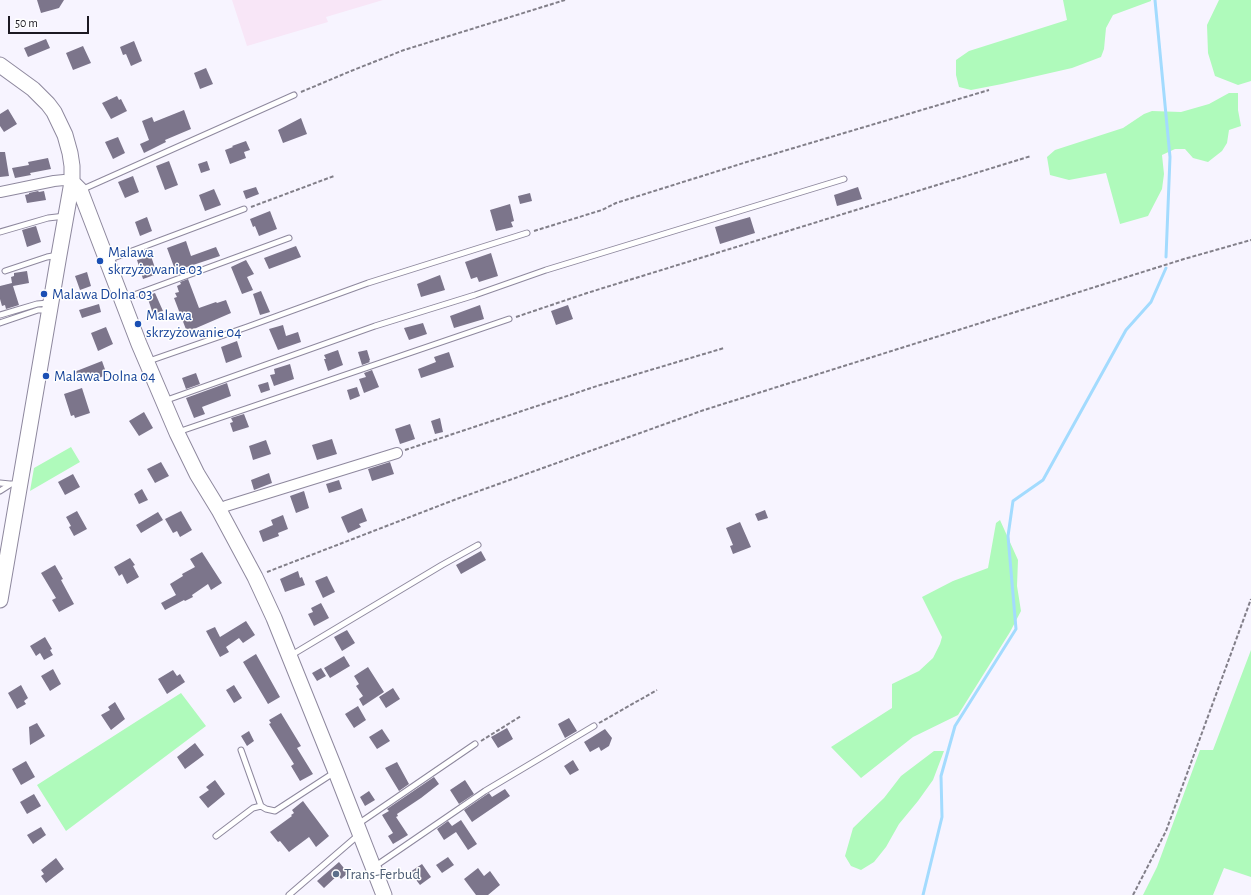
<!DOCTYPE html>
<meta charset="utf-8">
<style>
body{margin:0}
#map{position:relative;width:1251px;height:895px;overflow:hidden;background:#f7f4ff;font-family:"Alegreya Sans",sans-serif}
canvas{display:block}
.scale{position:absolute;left:8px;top:16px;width:81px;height:18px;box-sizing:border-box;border:2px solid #1c1922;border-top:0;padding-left:5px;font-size:12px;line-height:14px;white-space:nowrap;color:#1c1922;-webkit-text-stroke:3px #fff;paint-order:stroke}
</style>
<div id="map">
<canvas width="1251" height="895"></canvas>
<div class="scale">50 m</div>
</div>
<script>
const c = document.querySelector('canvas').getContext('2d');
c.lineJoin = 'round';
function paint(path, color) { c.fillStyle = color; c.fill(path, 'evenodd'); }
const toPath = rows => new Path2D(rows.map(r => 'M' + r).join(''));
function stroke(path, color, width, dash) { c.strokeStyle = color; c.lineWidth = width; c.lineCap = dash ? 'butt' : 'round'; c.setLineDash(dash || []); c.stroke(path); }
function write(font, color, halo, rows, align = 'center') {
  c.font = font + ' "Alegreya Sans",sans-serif'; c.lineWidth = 3; c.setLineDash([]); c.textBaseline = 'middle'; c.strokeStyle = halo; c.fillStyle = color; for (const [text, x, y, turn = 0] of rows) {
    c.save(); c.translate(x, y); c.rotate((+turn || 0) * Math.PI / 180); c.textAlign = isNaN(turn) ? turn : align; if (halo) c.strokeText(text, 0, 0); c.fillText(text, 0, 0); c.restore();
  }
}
paint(toPath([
 [232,0,383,0,326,17,328,22,247,46]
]), '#f8e6f7');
paint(toPath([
 [1063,0,1151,0,1151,1,1113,15,1106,28,1104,49,1101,57,1072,68,1002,84,971,90,959,87,956,75,956,60,969,51,1067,20],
 [1219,0,1251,0,1251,81,1238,85,1215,76,1208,53,1207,25],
 [1229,93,1238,93,1238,110,1241,126,1229,130,1227,143,1222,151,1208,162,1193,158,1185,149,1175,149,1162,155,1164,174,1162,189,1148,216,1120,224,1106,173,1069,180,1050,175,1047,157,1055,150,1123,128,1144,114,1152,111,1181,112,1209,104],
 [71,447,80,462,30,491,34,468],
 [1000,520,1018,560,1017,586,1021,611,1010,632,958,715,913,737,861,778,831,747,892,708,892,684,919,671,933,658,940,644,942,637,922,597,953,581,988,568,996,523],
 [1251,650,1251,877,1224,868,1213,895,1143,895,1157,867,1200,750,1213,750],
 [181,693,206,726,66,831,37,785],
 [934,751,944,751,933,780,918,801,899,824,886,847,874,862,861,870,851,866,845,856,853,828,884,798,901,776]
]), '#affabb');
stroke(toPath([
 [1155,0,1170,157,1166,257],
 [923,895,942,817,941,776,955,726,1016,629,1008,536,1013,501,1043,480,1126,330,1151,302,1166,268]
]), '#a3dbfe', 3);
paint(toPath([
 [37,0,64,0,59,8,41,13],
 [46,39,50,48,28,57,24,48],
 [134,41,142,61,131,66,126,54,123,55,120,47],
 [83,46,91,63,73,70,66,53],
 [206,68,213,84,200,89,194,73],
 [117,96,119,100,121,99,127,111,111,119,102,103],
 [8,109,17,124,4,132,0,126,0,114],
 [184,110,191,129,165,140,166,142,144,153,140,144,149,140,142,121,152,117,154,122],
 [301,118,307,134,283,143,278,130],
 [118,137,125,153,113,159,105,142],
 [246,141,250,150,244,152,246,158,230,164,225,150,233,147,232,146],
 [0,152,5,152,9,176,0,177],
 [48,158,51,169,30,173,31,175,15,178,12,168,29,165,28,162],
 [169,161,178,185,165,190,156,166],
 [207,161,210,170,201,173,198,164],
 [133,176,139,192,125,198,118,182],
 [256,187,259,194,246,199,243,191],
 [858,187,862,199,837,206,834,195],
 [214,189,221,205,205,211,199,195],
 [38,191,39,192,44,191,46,200,27,203,25,195,29,194,29,193],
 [530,193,532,201,520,204,518,196],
 [510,204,514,221,511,222,513,227,496,231,490,210],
 [270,211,277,229,259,236,255,226,253,227,250,219],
 [147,217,152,231,140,236,135,222],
 [750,217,755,233,720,244,715,227],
 [36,226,41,242,27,247,22,230],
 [186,241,191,256,216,247,220,256,184,268,185,272,177,275,167,248],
 [296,246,301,257,269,269,264,258],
 [491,253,498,276,479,282,477,277,471,279,465,262],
 [151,256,157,274,143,279,137,260],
 [246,260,254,274,247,277,253,290,242,294,231,267],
 [27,271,29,283,13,286,19,305,6,309,5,305,2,306,0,299,0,286,12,283,11,277,14,276,14,273],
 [87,272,91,286,80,290,75,276],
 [440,275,445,290,421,297,417,284],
 [188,279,199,308,216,302,217,303,226,300,231,313,187,332,174,298,177,297,175,293,179,292,177,286,181,284,180,282],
 [261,291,270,312,260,315,253,294],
 [155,293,163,311,153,314,147,296],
 [99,304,101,312,82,318,79,310],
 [480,305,484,319,454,328,450,316],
 [568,305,573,319,556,325,551,311],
 [423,323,427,334,409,340,404,328],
 [283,325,286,336,298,332,301,342,278,350,269,329],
 [106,327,113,344,98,351,91,333],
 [237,341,242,357,226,363,221,347],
 [338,350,343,365,328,371,324,359,326,359,324,355],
 [367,350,370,360,369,361,370,362,362,365,358,352],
 [449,352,454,367,421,378,418,369,436,362,434,357],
 [102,361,107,375,98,378,96,375,77,382,74,372],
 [290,364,294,379,274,386,270,375,275,374,274,369],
 [372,370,379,387,364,393,359,379,366,377,364,373],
 [196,373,200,384,186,389,182,378],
 [268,382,270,390,261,393,258,385],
 [227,383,231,396,202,407,205,414,194,418,186,398],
 [357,387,360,396,350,400,347,390],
 [82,388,90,413,75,418,74,415,71,416,64,394],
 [144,412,153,428,139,436,129,421],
 [244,414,249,427,233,432,230,423,233,422,231,418],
 [440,418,443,432,435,434,431,421],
 [410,424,415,439,400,444,395,429],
 [332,439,337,454,317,460,312,445],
 [266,440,271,454,253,460,249,446],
 [161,462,169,476,155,483,147,469],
 [390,462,394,474,372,481,368,469],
 [269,473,272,483,254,490,251,480],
 [73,474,80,487,65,495,58,482],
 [339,480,342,489,329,493,326,484],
 [142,489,148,500,139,504,134,494],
 [304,491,309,508,296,513,290,496],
 [362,508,367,521,359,524,361,527,348,533,341,517],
 [765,510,768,518,758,521,755,514],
 [77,511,87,529,74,536,69,527,71,526,66,517],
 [181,511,192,530,180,537,177,531,173,533,165,519],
 [158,512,163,520,141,533,136,525],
 [283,515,288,529,278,533,279,536,263,542,259,531,273,525,271,520],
 [740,522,751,547,733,554,730,546,733,545,726,528],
 [481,551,486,560,461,574,456,565],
 [202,552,222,583,211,590,208,584,192,595,193,597,185,601,184,600,165,610,161,603,176,595,170,584,183,576,182,574,195,567,190,559],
 [130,558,135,565,133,566,139,577,127,584,122,574,119,576,114,567],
 [55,565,63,579,61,580,74,604,59,612,52,600,56,598,41,573],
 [298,571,300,578,302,577,305,585,285,592,280,579],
 [327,576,335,592,323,598,315,581],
 [321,603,329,618,314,626,308,614,313,612,311,608],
 [246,621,255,635,243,643,239,638,226,647,229,652,220,657,206,631,215,627,220,637],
 [347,630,355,643,342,651,334,637],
 [45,637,52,649,50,650,53,655,44,660,40,653,36,656,30,646],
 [256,654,280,697,268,704,243,662],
 [344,656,350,666,330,678,324,668],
 [368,667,384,692,363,706,359,699,363,696,356,686,359,684,354,676],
 [321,668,326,676,317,681,312,673],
 [53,669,61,684,50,691,41,676],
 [173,670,177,676,180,674,185,682,167,694,158,679],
 [21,685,28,698,24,701,26,704,17,709,8,693],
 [234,685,242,698,234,703,226,690],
 [393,688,400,699,386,708,379,697],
 [115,702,125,719,111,730,101,715,110,710,108,707],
 [358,706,366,720,354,728,345,714],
 [281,713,301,746,297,748,313,774,300,781,291,766,294,764,269,724,271,723,269,720],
 [569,718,577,731,565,738,558,724],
 [37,723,45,736,30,745,29,727],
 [507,728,513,739,498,748,491,737],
 [382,729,390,741,377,749,369,737],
 [605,729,612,738,609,746,601,751,599,747,590,752,584,742],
 [249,731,254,741,247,746,241,736],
 [195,743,204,755,185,769,177,757],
 [573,760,579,770,570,775,564,766],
 [26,761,35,777,21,785,12,769],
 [397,762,409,784,399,791,385,768],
 [434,777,439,784,421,798,397,814,398,816,396,817,408,835,393,844,388,836,393,833,382,815,389,811,387,809],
 [215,780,225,794,208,808,199,797,209,790,206,787],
 [465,780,474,794,459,804,450,790],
 [505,789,510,796,472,822,464,810,489,793,492,797],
 [369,791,375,800,365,806,360,797],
 [34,794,41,806,27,814,20,802],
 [303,801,329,836,316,847,309,837,289,852,280,841,278,842,270,832,292,816,291,815,294,813,292,810],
 [461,820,477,844,468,850,456,832,444,840,437,829,448,821,452,826],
 [41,827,46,835,33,844,27,835],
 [448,857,454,865,442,873,436,865],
 [56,858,64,869,46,883,41,876,44,874,41,870],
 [339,862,348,873,341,879,338,875,324,888,317,881],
 [422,864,431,877,420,885,410,872],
 [478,868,484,876,490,871,500,885,488,895,476,895,464,879]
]), '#7c758b');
const lane = toPath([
 [81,190,294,95],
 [0,232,48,218,65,216],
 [108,260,244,209],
 [5,271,47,257,58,255],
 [123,299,289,238],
 [0,315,37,304,48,303],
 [0,323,38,310,47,310],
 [149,361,247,327,368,283,527,233],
 [164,401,375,326,475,295,546,270,844,179],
 [178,432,509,319],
 [0,483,10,484],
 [0,491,11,484,19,484],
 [290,656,442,565,478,545],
 [241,750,261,806],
 [358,824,475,744],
 [216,836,253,808,261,806,266,809,275,811,335,772],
 [374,867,485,791,594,726],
 [289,895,355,838,360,836]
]);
const street = toPath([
 [0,192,54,181,64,180,72,182],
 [219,510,226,506,397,453]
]);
const secondary = toPath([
 [0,65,33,89,48,104,54,112,65,135,70,153,72,166,72,182,59,255,0,600],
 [72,182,80,190,139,344,177,433,197,474,219,510,255,577,274,618,336,772,384,895]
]);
stroke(lane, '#8e889e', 7);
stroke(street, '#8e889e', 12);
stroke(secondary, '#8e889e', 17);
stroke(toPath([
 [301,92,351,71,404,50,565,0],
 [251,207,334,176],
 [534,231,602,210,616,203,750,161,989,90],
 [516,317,587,293,1031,156],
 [405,450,597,386,724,348],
 [267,572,454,500,704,410,1184,259,1251,240],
 [599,723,657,690],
 [481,741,521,716],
 [1133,895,1166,831,1251,599]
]), '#827f89', 2, [4, 2]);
stroke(lane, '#fff', 5);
stroke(street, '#fff', 10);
stroke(secondary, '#fff', 15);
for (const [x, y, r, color] of [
 [100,261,4,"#1a4fb4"],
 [44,294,4,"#1a4fb4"],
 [138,324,4,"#1a4fb4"],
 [46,376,4,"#1a4fb4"],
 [336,874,4,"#5c6f8a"]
]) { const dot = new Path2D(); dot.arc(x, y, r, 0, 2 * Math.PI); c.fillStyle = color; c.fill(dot); stroke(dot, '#fff', 1.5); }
write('15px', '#164399', '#fff', [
 ["Malawa",108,252],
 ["skrzyżowanie 03",108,269],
 ["Malawa Dolna 03",52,294],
 ["Malawa",146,315],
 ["skrzyżowanie 04",146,332],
 ["Malawa Dolna 04",54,376]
], 'left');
write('15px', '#4e5e75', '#fff', [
 ["Trans-Ferbud",344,874]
], 'left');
</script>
